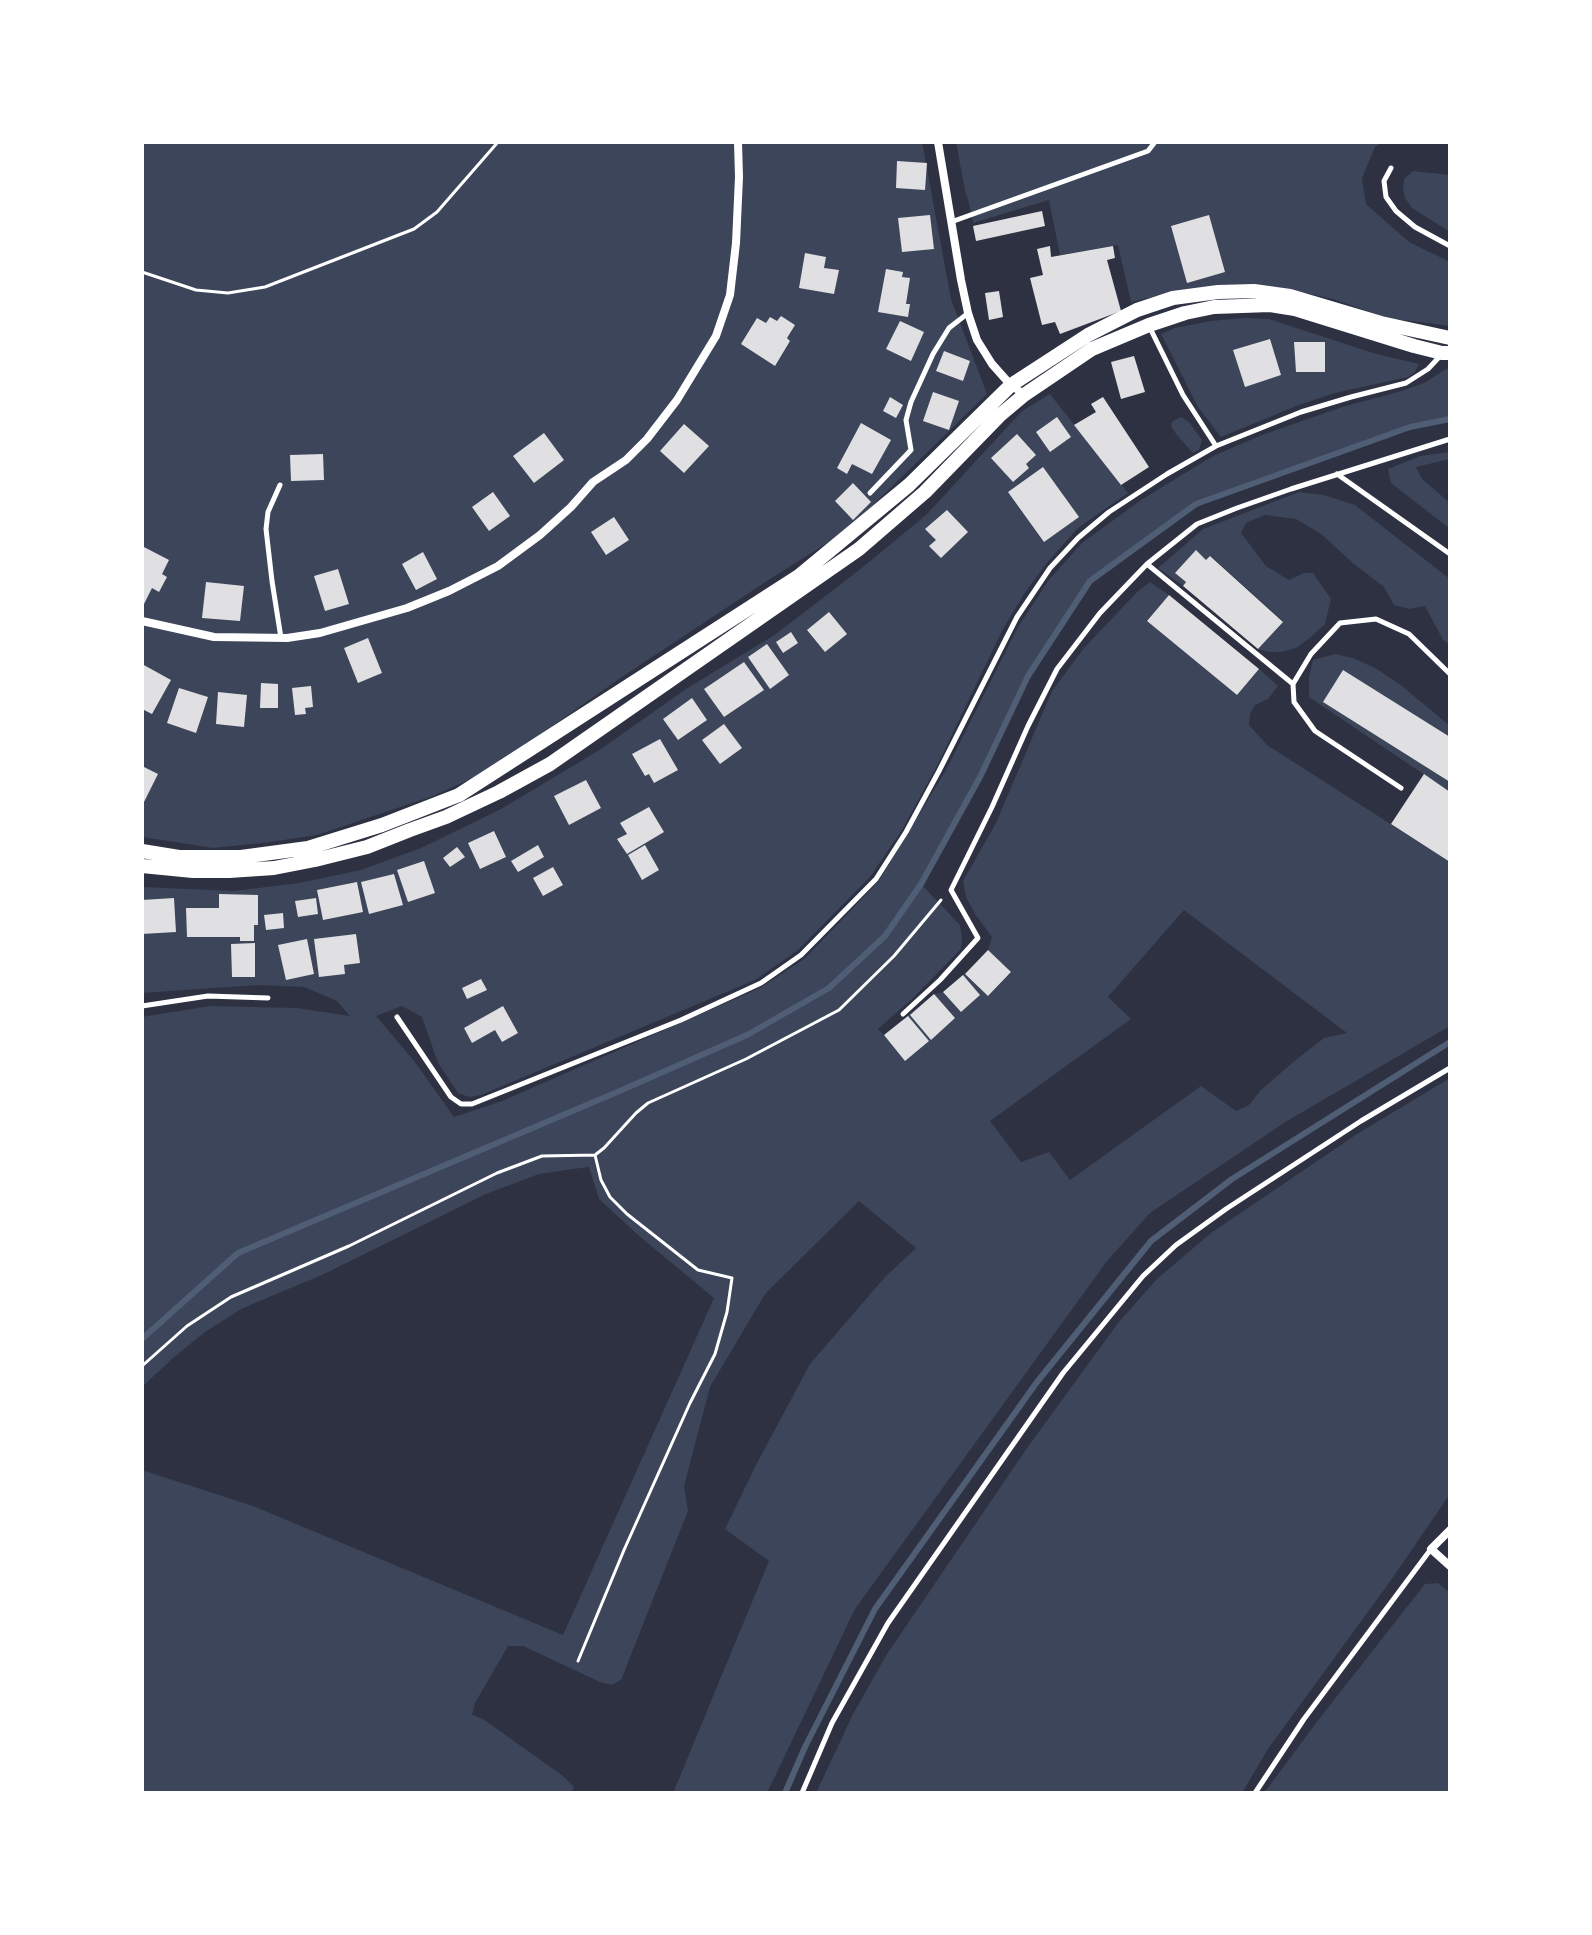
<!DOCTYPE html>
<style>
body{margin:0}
#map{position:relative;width:1592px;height:1935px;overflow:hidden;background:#2d3142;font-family:"PT Sans",sans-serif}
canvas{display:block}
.frame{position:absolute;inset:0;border:144px solid #fff;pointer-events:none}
</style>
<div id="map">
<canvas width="1592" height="1935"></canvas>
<div class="frame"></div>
</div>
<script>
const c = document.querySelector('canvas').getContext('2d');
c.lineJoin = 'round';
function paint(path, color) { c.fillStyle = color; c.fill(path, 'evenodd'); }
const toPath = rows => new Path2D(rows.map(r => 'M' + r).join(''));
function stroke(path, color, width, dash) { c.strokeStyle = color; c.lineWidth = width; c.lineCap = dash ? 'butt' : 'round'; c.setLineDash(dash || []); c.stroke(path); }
paint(toPath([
 [142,142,922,142,951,299,987,394,867,511,829,542,770,579,622,677,514,753,475,777,433,796,317,835,271,842,213,848,142,837],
 [956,142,1383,142,1375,147,1362,178,1366,204,1409,242,1450,262,1450,326,1387,318,1333,299,1278,287,1166,294,1131,302,1118,245,1060,255,1049,200,973,223,969,203,965,191],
 [1413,171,1450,175,1450,232,1412,208,1405,198,1403,188,1404,179],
 [1242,318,1269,319,1373,353,1419,364,1415,372,1408,377,1335,393,1299,405,1221,437,1198,407,1161,334,1175,328,1211,321],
 [1446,369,1450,369,1450,419,1410,427,1196,504,1090,581,1028,676,980,777,921,884,960,925,962,938,961,949,913,998,878,1029,884,1035,934,994,944,992,963,975,965,974,988,996,1011,973,988,950,992,937,975,914,966,897,963,881,996,823,1052,691,1084,648,1137,592,1150,582,1169,595,1147,621,1237,695,1259,669,1278,686,1268,699,1255,705,1250,714,1249,725,1267,745,1450,862,1450,1026,1287,1121,1150,1213,1107,1261,855,1609,767,1793,673,1793,769,1561,725,1529,756,1465,810,1364,885,1277,916,1248,859,1201,765,1294,710,1387,684,1486,688,1511,621,1680,612,1685,600,1682,523,1646,508,1646,475,1703,472,1715,483,1719,563,1776,574,1787,572,1793,142,1793,142,1470,253,1506,563,1635,714,1298,638,1235,599,1199,589,1167,573,1169,539,1174,486,1194,322,1275,243,1308,205,1332,173,1358,142,1387,142,1017,210,1006,297,1008,350,1016,337,1001,304,987,258,985,142,993,142,887,234,891,299,883,361,870,421,848,501,809,601,749,686,689,776,634,863,567,926,515,1022,411,1050,394,1128,493,1078,528,1046,564,1024,594,1003,629,937,766,902,830,870,877,797,951,755,980,481,1095,469,1097,458,1093,438,1063,422,1017,402,1006,376,1016,415,1062,454,1117,502,1101,760,988,804,959,878,882,946,770,1018,627,1048,581,1082,543,1141,500,1213,456,1262,435,1342,407,1398,392,1424,383],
 [1184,910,1347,1033,1324,1038,1292,1063,1260,1091,1249,1105,1236,1111,1201,1086,1070,1180,1049,1152,1021,1162,990,1121,1131,1019,1108,997],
 [1181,417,1189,422,1202,440,1199,450,1193,453,1176,434,1171,426,1173,421],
 [1450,452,1450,459,1416,467,1422,479,1450,503,1450,529,1391,483,1388,469,1420,456],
 [1299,492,1324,495,1355,505,1450,579,1450,645,1443,640,1425,606,1409,609,1394,605,1384,587,1354,564,1321,534,1296,519,1265,515,1246,523,1241,533,1266,566,1289,580,1304,573,1313,573,1331,599,1325,624,1311,637,1296,648,1282,652,1269,652,1258,649,1283,621,1211,556,1206,560,1196,551,1175,573,1186,582,1183,586,1158,568,1203,529],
 [1335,654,1353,658,1377,669,1402,686,1450,726,1450,792,1309,697,1309,677,1313,660],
 [1450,1078,1450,1494,1389,1583,1268,1749,1242,1793,816,1793,853,1714,887,1654,1027,1448,1118,1323,1157,1279,1211,1233,1357,1134],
 [1438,1583,1450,1593,1450,1793,1264,1793,1319,1719,1425,1584]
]), '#3c4559');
stroke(toPath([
 [142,1339,238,1253,622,1090,747,1035,829,988,885,936,921,884,980,777,1028,676,1090,581,1196,504,1410,427,1450,419],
 [785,1793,805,1747,875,1609,1037,1382,1151,1241,1232,1179,1450,1042]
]), '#4f5d75', 6);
paint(toPath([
 [897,161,927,163,925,190,896,188],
 [1042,211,1045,226,976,241,973,226],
 [930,215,934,249,902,252,898,218],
 [1209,215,1225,272,1187,283,1171,226],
 [1050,246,1051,257,1113,246,1115,258,1107,260,1121,311,1060,334,1055,322,1042,325,1030,278,1043,275,1037,249],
 [805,253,826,257,824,268,839,270,834,294,799,288],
 [886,269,903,272,902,277,910,278,906,304,910,304,908,317,878,312],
 [999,291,1003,317,989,320,985,293],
 [781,316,795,325,787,338,790,341,775,366,741,344,757,318,766,323,770,317,777,321],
 [900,321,924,332,911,361,886,349],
 [1270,339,1281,375,1245,387,1233,350],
 [1294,342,1325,342,1325,372,1296,372],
 [944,351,970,361,963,381,936,371],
 [1134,356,1145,392,1121,399,1111,362],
 [933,392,959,401,949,430,923,421],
 [890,397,903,405,896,418,883,411],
 [1103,397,1149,467,1121,485,1074,425,1096,412,1091,404],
 [1057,417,1071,437,1050,452,1036,432],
 [861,423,891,440,872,474,852,464,847,474,837,468],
 [684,424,709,446,684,473,660,451],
 [544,433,564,460,534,483,513,456],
 [1017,434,1036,455,1026,464,1029,468,1013,482,991,458],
 [323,454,324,480,291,481,290,455],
 [1043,467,1079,517,1044,542,1008,492],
 [853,483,871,502,853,520,835,501],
 [493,492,510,516,489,531,472,507],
 [947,510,968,532,941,558,929,546,936,540,925,529],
 [614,517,629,540,606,555,591,532],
 [142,546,169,560,162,574,167,577,159,592,152,588,144,604,142,603],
 [1196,550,1206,560,1210,556,1283,622,1258,649,1183,586,1186,582,1175,573],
 [423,552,437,579,416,590,402,564],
 [338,569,349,604,325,611,314,576],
 [206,582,244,586,240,621,202,618],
 [1169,595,1259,669,1237,695,1147,621],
 [829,612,847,634,825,652,807,630],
 [791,632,798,643,783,653,776,642],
 [368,638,382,673,358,683,344,648],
 [767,644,789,675,770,689,748,657],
 [744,662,764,690,724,717,704,689],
 [142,664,171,680,152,714,142,709],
 [1343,670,1450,737,1450,782,1323,702],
 [261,683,278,684,278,708,260,708],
 [311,686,313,707,305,708,306,714,295,715,292,688],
 [179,688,208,697,196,733,167,723],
 [218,692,247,695,244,727,216,724],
 [692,698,707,720,678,740,663,719],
 [724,724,742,748,720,764,702,740],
 [660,739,678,770,654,783,649,774,645,776,632,754],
 [142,766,158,774,142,806],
 [1424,774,1450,792,1450,862,1391,824],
 [586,780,601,808,569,825,554,796],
 [649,807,664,832,627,854,617,839,627,834,620,823],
 [494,831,506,857,480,869,468,843],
 [538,845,544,857,518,872,511,861],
 [645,845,659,870,642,880,628,855],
 [457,847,465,857,450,867,443,858],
 [424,861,435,893,408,902,397,870],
 [553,867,563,885,543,896,533,878],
 [394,874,403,905,369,914,361,882],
 [357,882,363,912,323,920,317,890],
 [219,894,258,895,258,925,254,925,254,941,240,941,240,937,187,937,186,908,219,908],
 [174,898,176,932,142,934,142,900],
 [316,898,318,914,298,917,295,901],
 [283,913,284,928,266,930,264,915],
 [356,934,360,963,344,965,345,974,319,977,314,939],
 [307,939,314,974,286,980,278,945],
 [255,943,255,977,232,977,231,944],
 [988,950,1011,972,988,996,965,974],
 [963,975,980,995,961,1012,943,992],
 [481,979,487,990,467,999,462,988],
 [934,994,955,1018,931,1040,910,1015],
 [503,1006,518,1033,502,1042,495,1030,472,1043,464,1028],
 [908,1016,929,1041,905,1061,884,1035]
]), '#e0e0e3');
stroke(toPath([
 [142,272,196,290,228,293,265,287,414,229,437,212,498,142],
 [142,1366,187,1326,231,1297,349,1246,497,1173,542,1156,595,1155,604,1148,636,1113,648,1103,746,1059,839,1010,894,956,941,900],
 [578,1661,624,1550,690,1403,715,1354,727,1312,732,1278,698,1270,627,1214,610,1197,601,1180,595,1155]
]), '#fff', 3);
stroke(toPath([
 [1391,168,1384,181,1386,197,1396,211,1415,227,1450,246],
 [951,222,1148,151,1155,142],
 [1150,328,1183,395,1216,446],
 [1337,474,1450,554],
 [280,485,268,512,266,529,272,581,281,638],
 [870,493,911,450,906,420,911,402,933,354,949,328,967,314],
 [1147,564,1293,684],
 [1401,788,1315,731,1294,702,1293,684,1311,654,1340,623,1376,619,1409,634,1450,674],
 [142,1006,208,996,268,998],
 [903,1014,940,980,978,938,951,890,992,807,1028,726,1057,669,1100,613,1147,564,1197,524,1237,508,1291,489,1450,439],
 [397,1017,451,1097,461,1104,472,1104,681,1020,761,983,801,955,876,879,906,832,939,771,1017,617,1050,568,1078,538,1109,512,1167,474,1216,446,1301,412,1351,397,1406,383,1428,369,1442,354],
 [802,1793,832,1723,888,1623,1063,1373,1143,1276,1176,1245,1226,1209,1361,1121,1450,1068],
 [1255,1793,1304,1719,1431,1549]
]), '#fff', 5);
stroke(toPath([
 [938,142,961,280,968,313,977,340,992,364,1008,382,1024,395],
 [142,621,214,637,287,638,320,633,407,608,449,591,498,566,540,535,571,507,593,482,626,460,647,439,677,400,716,336,730,295,736,243,739,177,738,142],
 [1450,1530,1431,1549,1450,1566]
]), '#fff', 8);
stroke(toPath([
 [142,851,179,857,241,857,308,848,382,825,459,795,799,576,909,485,1011,385,1088,335,1137,310,1173,298,1218,292,1254,291,1290,296,1381,323,1450,338],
 [142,866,193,871,229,871,274,868,315,860,367,847,410,830,446,817,499,792,550,764,859,549,925,492,999,416,1024,395,1092,349,1149,325,1185,313,1214,307,1270,305,1295,309,1414,346,1442,353,1450,353]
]), '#fff', 14);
</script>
